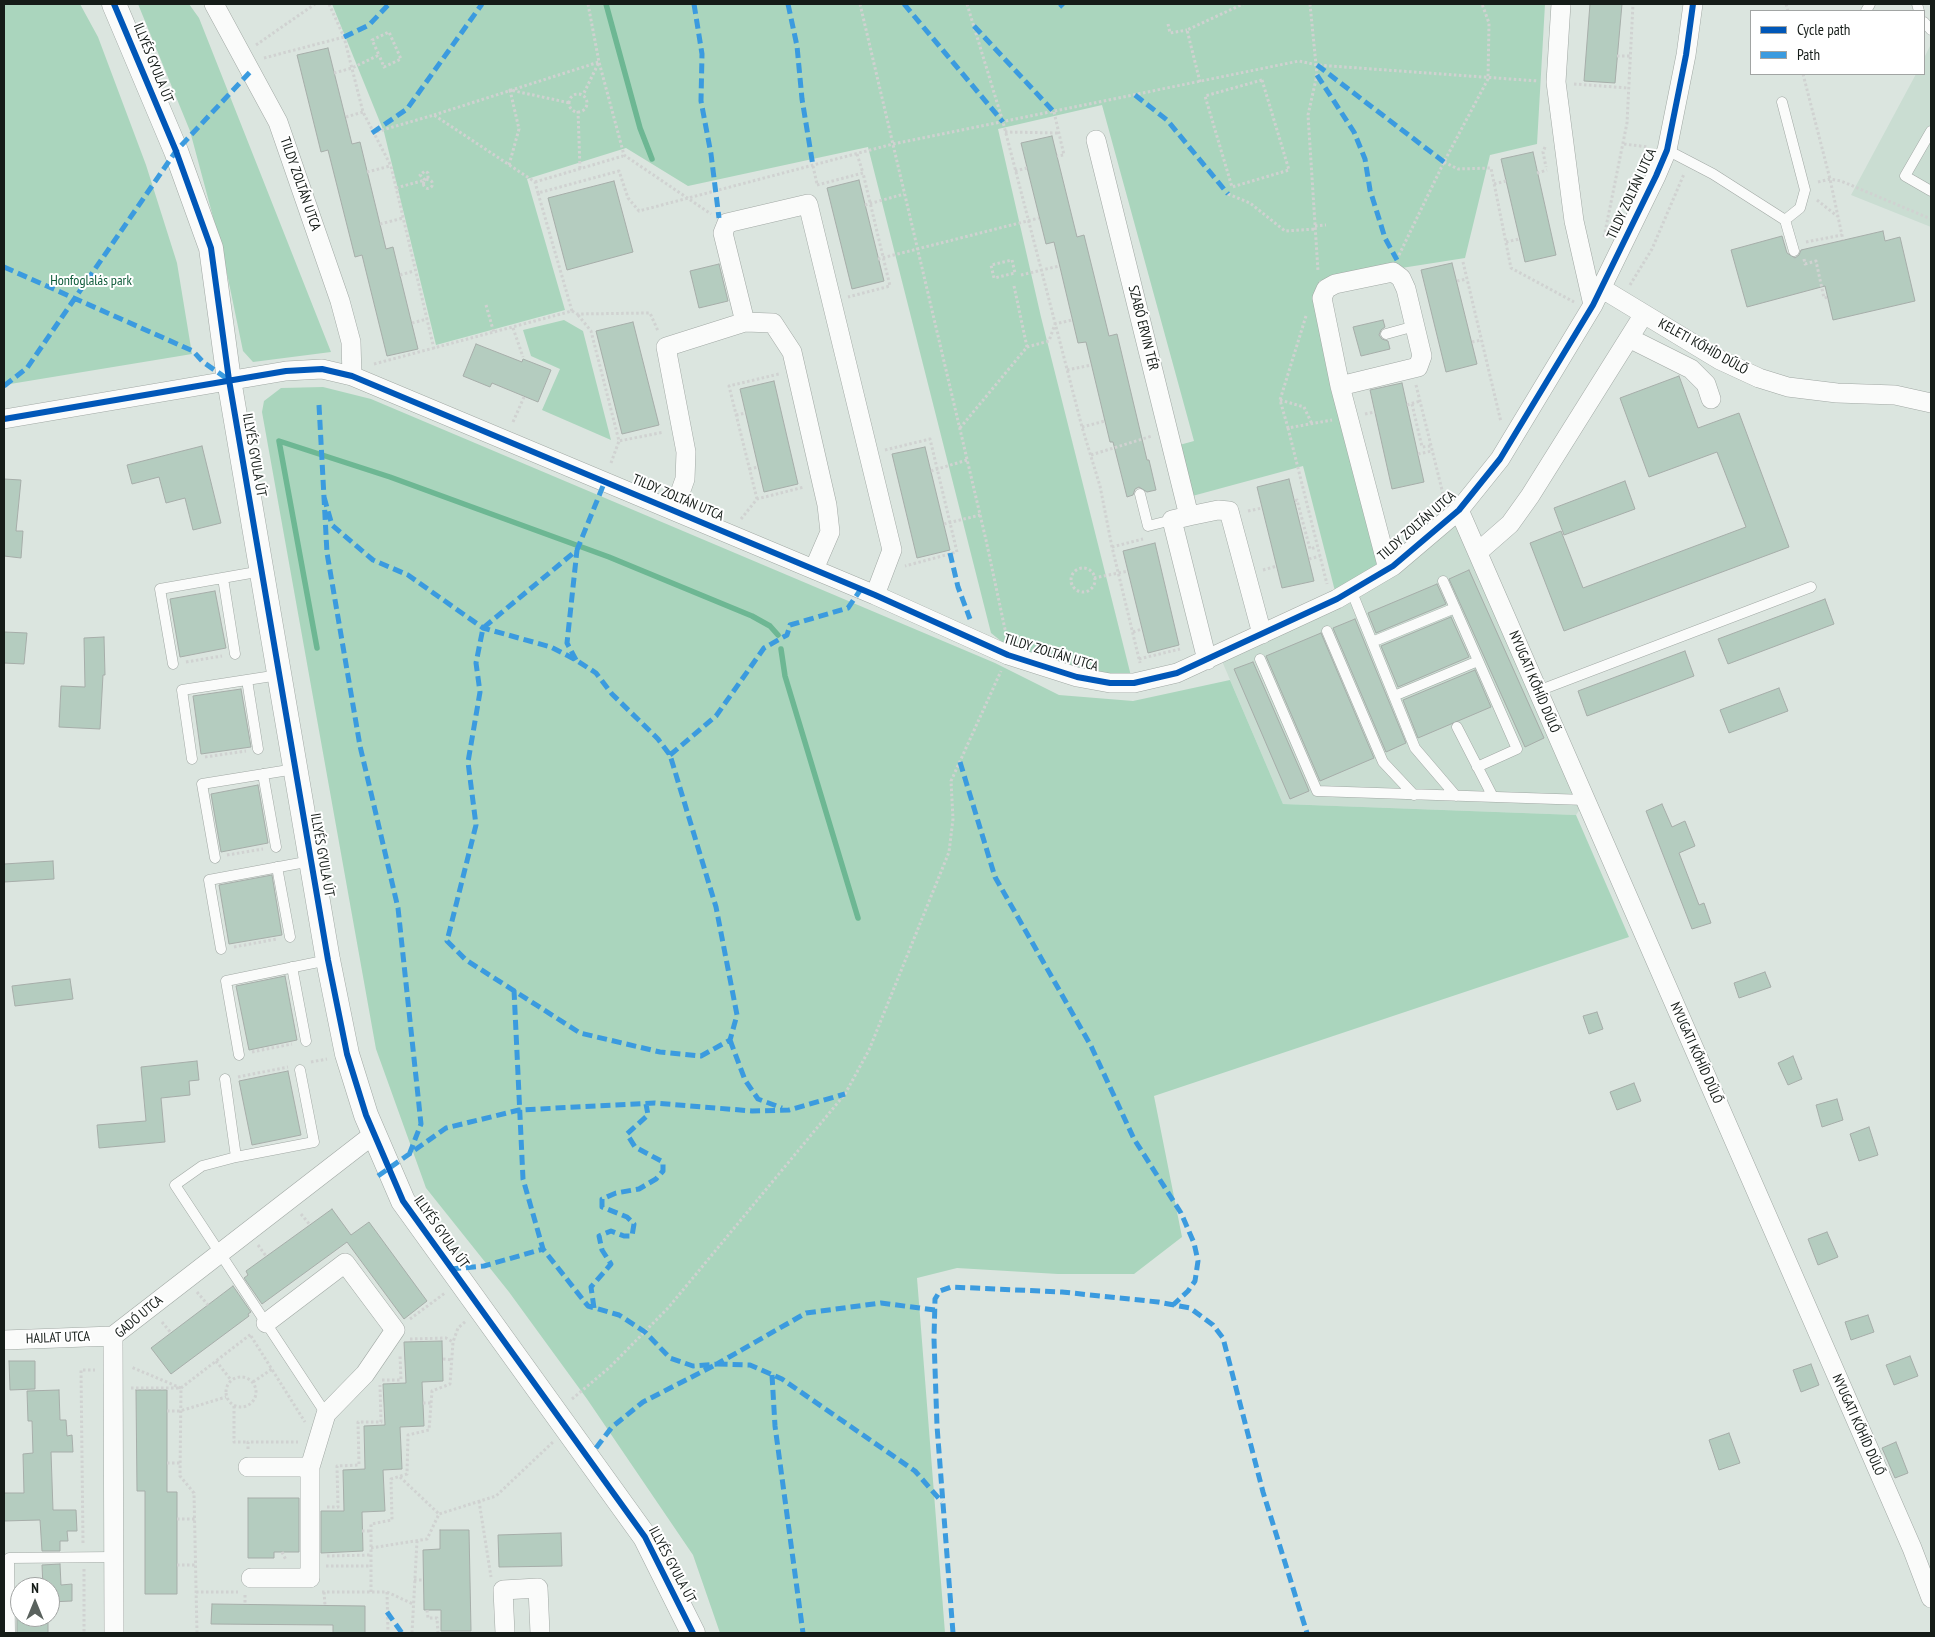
<!DOCTYPE html>
<meta charset="utf-8">
<style>
body{margin:0}
#map{position:relative;width:1935px;height:1637px;overflow:hidden;background:#dbe5df;font-family:"PT Sans Narrow",sans-serif}
canvas{display:block}
.frame{position:absolute;inset:0;border:5px solid #151c18;pointer-events:none}
.legend{position:absolute;left:1750px;top:10px;width:175px;height:65px;box-sizing:border-box;background:#fff;border:1px solid #a1a4a3;margin:0;padding:6px 9px;list-style:none;font-size:15px;color:#151c18}
.legend li{display:flex;align-items:center;gap:10px;height:25px}
.legend b{width:25px;border:1px solid #a1a4a3}
.north{position:absolute;left:10px;top:1577px;width:50px;height:50px;box-sizing:border-box;background:#fff;border:1px solid #a1a4a3;border-radius:50%;rotate:0deg;font-size:14px;font-weight:700;line-height:20px;text-align:center;color:#151c18}
.north::after{content:'';display:block;margin:auto;width:18px;height:22px;background:#5a625e;clip-path:polygon(50% 0,100% 100%,50% 72%,0 100%)}
</style>
<div id="map">
<canvas width="1935" height="1637"></canvas>
<div class="frame"></div>
<ul class="legend">
<li><b style="height:6px;background:#0057b8"></b>Cycle path</li>
<li><b style="height:6px;background:#3b9bdf"></b>Path</li>
</ul>
<div class="north">N</div>
</div>
<script>
const c = document.querySelector('canvas').getContext('2d');
c.lineJoin = 'round';
function paint(path, color) { c.fillStyle = color; c.fill(path, 'evenodd'); }
const toPath = rows => new Path2D(rows.map(r => 'M' + r).join(''));
function stroke(path, color, width, dash) { c.strokeStyle = color; c.lineWidth = width; c.lineCap = dash ? 'butt' : 'round'; c.setLineDash(dash || []); c.stroke(path); }
function write(font, color, halo, rows, align = 'center') {
  c.font = font + ' "PT Sans Narrow",sans-serif'; c.lineWidth = 4; c.setLineDash([]); c.textBaseline = 'middle'; c.strokeStyle = halo; c.fillStyle = color; for (const [text, x, y, turn = 0] of rows) {
    c.save(); c.translate(x, y); c.rotate((+turn || 0) * Math.PI / 180); c.textAlign = isNaN(turn) ? turn : align; if (halo) c.strokeText(text, 0, 0); c.fillText(text, 0, 0); c.restore();
  }
}
paint(toPath([
 [1931,44,1931,227,1851,195,1916,74,1924,74,1924,58],
 [1459,510,1586,800,1576,815,1283,804,1219,654,1337,599]
]), '#caddd2');
paint(toPath([
 [4,4,80,4,98,37,146,165,177,263,192,354,4,385],
 [138,4,189,4,199,18,331,352,253,362,243,351,223,254,190,131],
 [332,4,1545,4,1537,144,1490,155,1465,258,1319,281,1322,298,1388,569,1337,599,1303,466,1185,498,1172,447,1194,441,1102,105,998,129,1041,317,1131,676,1110,681,1012,650,991,633,868,147,688,186,626,148,527,179,565,310,436,345,384,132],
 [564,320,583,331,611,440,542,410,560,369,531,356,523,330],
 [323,387,371,399,995,663,1059,695,1133,701,1230,680,1283,804,1576,815,1629,937,1154,1096,1182,1237,1134,1274,1058,1274,957,1268,917,1278,945,1633,720,1633,693,1555,587,1399,509,1292,426,1188,376,1049,262,412,264,401,281,388]
]), '#aad5bd');
stroke(toPath([
 [606,4,640,128,652,159],
 [317,648,279,441,390,477,609,557,752,616,770,626,778,635],
 [781,649,785,676,858,918]
]), '#6db793', 5.5);
const building = toPath([
 [1590,4,1622,4,1615,83,1584,81,1590,4],
 [328,48,352,144,360,142,386,249,393,247,418,349,387,356,362,255,355,257,328,150,321,152,297,55,328,48],
 [1052,136,1077,237,1084,235,1109,336,1117,334,1147,460,1149,460,1156,490,1147,492,1139,487,1135,489,1133,495,1127,497,1113,442,1110,442,1086,342,1078,343,1054,242,1046,244,1021,143,1052,136],
 [1533,152,1556,255,1525,262,1501,159,1533,152],
 [859,180,884,281,852,289,827,188,859,180],
 [614,181,633,252,567,270,548,198,614,181],
 [1883,231,1885,241,1900,237,1915,301,1833,320,1825,286,1747,307,1731,250,1782,236,1787,253,1795,258,1799,255,1801,250,1883,231],
 [1452,263,1477,364,1446,372,1421,270,1452,263],
 [719,264,728,301,699,308,690,271,719,264],
 [1383,320,1385,327,1381,330,1379,335,1382,339,1388,341,1390,349,1361,356,1353,327,1383,320],
 [633,322,659,425,622,434,596,331,633,322],
 [476,344,522,362,523,359,551,370,538,402,492,383,490,387,463,376,476,344],
 [1679,376,1698,428,1739,413,1789,547,1564,631,1530,543,1561,531,1583,588,1746,527,1717,452,1649,477,1620,398,1679,376],
 [774,381,798,484,764,492,740,389,774,381],
 [1402,383,1424,482,1392,489,1370,390,1402,383],
 [202,446,221,523,193,530,185,498,166,503,159,477,132,484,127,465,202,446],
 [925,447,950,550,917,558,892,454,925,447],
 [4,479,21,480,16,531,23,531,21,558,4,556,4,479],
 [1289,479,1314,581,1282,588,1257,487,1289,479],
 [1625,481,1635,509,1564,535,1554,508,1625,481],
 [1155,543,1179,645,1148,653,1123,551,1155,543],
 [1469,570,1544,738,1525,747,1449,579,1469,570],
 [1437,584,1446,604,1376,633,1368,613,1437,584],
 [215,591,226,648,180,657,170,599,215,591],
 [1825,599,1834,624,1728,664,1718,639,1825,599],
 [1451,617,1469,657,1398,687,1381,646,1451,617],
 [1355,619,1406,743,1386,752,1333,628,1355,619],
 [4,632,27,633,24,664,4,663,4,632],
 [1321,633,1374,758,1320,781,1266,656,1321,633],
 [104,637,105,675,103,675,100,729,59,727,61,686,85,687,84,638,104,637],
 [1685,651,1694,676,1587,716,1578,691,1685,651],
 [1253,662,1307,786,1309,791,1290,799,1234,669,1253,662],
 [1475,670,1491,707,1418,738,1403,700,1475,670],
 [1779,688,1788,711,1729,733,1720,710,1779,688],
 [241,689,251,747,201,754,193,696,241,689],
 [258,785,268,843,221,852,211,794,258,785],
 [1662,804,1672,827,1685,821,1695,846,1679,853,1699,905,1704,903,1711,923,1692,929,1646,811,1662,804],
 [53,861,54,879,4,882,4,864,53,861],
 [272,875,282,935,229,944,219,885,272,875],
 [1765,972,1771,987,1739,998,1734,983,1765,972],
 [285,976,297,1040,249,1050,236,986,285,976],
 [70,979,73,999,15,1006,12,986,70,979],
 [1597,1012,1603,1029,1589,1034,1583,1016,1597,1012],
 [1793,1056,1802,1079,1788,1085,1778,1063,1793,1056],
 [197,1061,199,1080,189,1081,190,1095,161,1098,165,1142,99,1148,97,1125,146,1121,141,1067,197,1061],
 [288,1071,301,1135,252,1145,239,1081,288,1071],
 [1634,1083,1641,1101,1617,1110,1610,1092,1634,1083],
 [1837,1099,1843,1120,1822,1127,1816,1105,1837,1099],
 [1869,1127,1878,1155,1859,1161,1850,1134,1869,1127],
 [332,1209,351,1235,369,1222,427,1301,404,1319,347,1242,262,1304,244,1278,248,1275,246,1271,332,1209],
 [1827,1232,1838,1257,1818,1265,1808,1239,1827,1232],
 [233,1286,251,1312,248,1314,249,1316,171,1374,151,1348,233,1286],
 [1868,1315,1874,1332,1851,1340,1845,1322,1868,1315],
 [442,1341,443,1381,422,1382,424,1426,400,1427,402,1469,383,1470,385,1511,362,1512,363,1551,321,1553,321,1511,344,1511,343,1470,365,1469,364,1426,385,1425,383,1384,406,1383,404,1342,442,1341],
 [1910,1356,1918,1376,1894,1385,1886,1365,1910,1356],
 [9,1361,35,1361,35,1389,10,1390,9,1361],
 [1811,1364,1819,1385,1801,1392,1793,1370,1811,1364],
 [59,1390,60,1420,66,1420,67,1436,72,1435,73,1452,51,1452,53,1510,76,1510,77,1531,67,1531,68,1541,60,1541,60,1551,42,1551,40,1520,4,1521,4,1493,24,1493,23,1454,33,1453,32,1421,28,1421,27,1391,59,1390],
 [136,1390,167,1390,167,1492,177,1492,177,1594,145,1594,145,1491,137,1491,136,1390],
 [1729,1433,1740,1463,1719,1470,1709,1440,1729,1433],
 [1896,1442,1908,1473,1895,1478,1882,1448,1896,1442],
 [248,1498,299,1498,299,1552,274,1552,274,1558,248,1558,248,1498],
 [440,1530,469,1530,471,1631,441,1631,441,1610,424,1610,423,1550,440,1549,440,1530],
 [561,1533,562,1566,499,1567,498,1535,561,1533],
 [60,1564,61,1585,72,1584,72,1601,50,1602,50,1587,43,1587,42,1565,60,1564],
 [212,1604,365,1606,365,1633,333,1633,333,1625,211,1624,212,1604],
 [17,1617,48,1617,48,1633,17,1633,17,1617]
]);
paint(building, '#b4ccbf');
stroke(building, '#a6ada9', 1);
const service = toPath([
 [1917,4,1919,11],
 [1866,11,1870,4],
 [1924,22,1931,30],
 [1931,131,1905,176,1931,191],
 [1667,150,1713,174,1785,220,1800,208,1805,190,1782,102],
 [1785,220,1794,251],
 [1386,334,1415,326],
 [1140,494,1148,526,1172,520],
 [223,578,235,654],
 [1443,581,1517,749,1477,767],
 [1351,590,1415,748,1456,796],
 [1327,631,1383,762,1414,795],
 [1372,642,1455,608],
 [1260,659,1317,791,1586,800],
 [173,664,160,589,262,571],
 [247,680,258,749],
 [1538,691,1811,587],
 [1394,696,1478,661],
 [1457,727,1493,797],
 [192,759,182,690,279,675],
 [263,774,276,847],
 [215,858,202,784,295,769],
 [277,867,290,937],
 [221,949,209,880,311,861],
 [292,967,306,1041],
 [239,1055,226,981,328,960],
 [225,1079,236,1157,202,1166,175,1185,326,1414],
 [236,1157,314,1142,300,1070],
 [10,1633,9,1558,113,1557]
]);
const minor = toPath([
 [214,4,278,122,340,301,351,342,352,376],
 [1561,4,1556,82,1574,221,1593,305],
 [1096,140,1189,516,1172,520,1207,660],
 [1601,288,1720,360,1759,378,1788,387,1837,393,1895,395,1931,403],
 [745,322,773,323,792,352,827,505,830,532,814,569],
 [1629,338,1691,369,1706,384,1711,399],
 [1340,386,1418,367,1422,356,1406,289,1401,278,1393,272,1335,284,1326,289,1322,298,1340,386,1388,569],
 [4,419,286,371,322,369,352,376,875,595,1008,655,1077,677,1110,683,1134,683,1177,673,1337,599,1393,566,1459,510,1500,459,1593,305,1656,176,1667,150,1686,55,1693,4],
 [674,510,685,479,686,452,666,347,745,322,723,233,727,223,808,204,892,550,875,595],
 [1459,510,1912,1548,1931,1598],
 [1189,516,1218,510,1229,511,1262,634],
 [1478,552,1510,524,1530,496,1644,314],
 [266,1323,345,1263,395,1330,365,1374,326,1414,310,1467],
 [4,1340,113,1336],
 [248,1467,310,1467,310,1578,251,1578],
 [114,1633,113,1336,374,1134],
 [505,1633,503,1590,538,1588,540,1633]
]);
const tertiary = toPath([
 [114,4,176,151,211,248,229,380,328,960,347,1054,366,1115,403,1201,645,1537,693,1633]
]);
stroke(service, '#a1a8a4', 11);
stroke(minor, '#a1a8a4', 20);
stroke(tertiary, '#a1a8a4', 25);
stroke(toPath([
 [329,4,344,37,363,112,391,166,434,349],
 [588,4,599,62,624,155,711,214],
 [860,4,986,540,1006,634],
 [967,4,1003,122,1082,427,1100,486,1112,547,1140,663],
 [1310,4,1317,75,1308,115,1318,271],
 [1786,4,1788,11],
 [1168,24,1170,33,1187,30],
 [256,45,315,4],
 [1617,56,1630,56],
 [264,58,344,37],
 [334,73,352,68,379,55,372,40,389,32,401,59,384,67,379,55],
 [1803,74,1830,179,1843,240],
 [1262,80,1289,170,1232,187,1205,96,1262,80],
 [1200,82,1187,30,1243,4],
 [1574,84,1628,88],
 '569 103a9 9 0 1 1 18 0a9 9 0 1 1-18 0Z',
 [578,111,580,169],
 [1054,112,1064,155,1057,156],
 [434,115,599,62,583,95],
 [346,117,363,112],
 [1005,132,1059,133],
 [372,133,434,115,535,182,538,193],
 [1624,144,1648,147],
 [1545,147,1543,152,1546,167],
 [857,154,863,173],
 [1444,162,1458,169,1491,168,1511,268,1574,302],
 [509,165,519,129,510,90,570,103],
 [813,166,817,184],
 [1015,171,1027,168],
 [367,172,390,166],
 [1537,173,1547,170],
 '423.5 184a4.5 4.5 0 1 1 9 0a4.5 4.5 0 1 1-9 0Z',
 [535,182,623,156],
 [1818,182,1830,179,1841,181,1931,219],
 [1494,184,1506,181],
 [817,185,863,173,890,286,848,297],
 [396,188,425,180,420,175,425,171,428,173,428,179],
 [1228,194,1250,203,1285,231,1316,229],
 [1817,200,1837,216],
 [865,205,904,194],
 [380,224,403,218],
 [1315,226,1326,225],
 [1604,237,1627,123,1633,4],
 [1506,242,1519,239],
 [1806,242,1842,235],
 [1399,255,1444,162,1488,79,1489,23,1482,4],
 [878,259,1039,218],
 [1804,259,1805,264,1816,261,1824,298,1828,297],
 [1012,260,1015,273,994,278,991,265,1012,260],
 [1463,262,1501,422],
 [400,275,414,271],
 [1021,275,1059,266],
 [1457,281,1467,279],
 [1630,285,1652,249,1684,174],
 [1014,286,1027,347],
 [486,305,494,333],
 [572,311,538,193,619,171,628,198,639,211,893,144,1299,61,1317,65,1538,81],
 [578,315,591,331,619,441,664,432],
 [1306,316,1280,400,1288,428,1332,420],
 [412,323,427,319],
 [513,328,523,357],
 [1472,342,1481,340],
 [374,364,572,311,577,314,650,313,658,331],
 [1067,370,1091,365],
 [1416,385,1444,498],
 [1280,400,1304,407,1312,424],
 [1412,404,1422,447,1431,446],
 [1407,405,1420,401],
 [1365,414,1375,412],
 [736,415,746,413],
 [513,422,524,397],
 [1082,427,1105,421],
 [960,428,1027,347,1049,341,1055,324,1072,320],
 [1288,428,1327,584],
 [885,450,930,439,957,552,905,566],
 [1418,454,1432,451],
 [1091,455,1152,436],
 [611,463,619,441],
 [749,469,758,467],
 [931,471,967,460],
 [757,499,729,386,779,374],
 [1295,501,1297,500,1310,549,1317,547],
 [1248,511,1262,508],
 [741,519,757,499,804,487],
 [944,524,980,515],
 [1112,547,1143,539],
 [1309,559,1320,556],
 '1071 580a12 12 0 1 1 24 0a12 12 0 1 1-24 0Z',
 [1263,570,1277,566],
 [1094,578,1128,571],
 [1133,632,1142,629],
 [1139,659,1180,649],
 [186,662,222,656],
 [205,757,246,751],
 [227,855,263,849],
 [234,947,277,939],
 [252,1052,292,1044],
 [311,1062,327,1059],
 [238,1077,288,1067],
 [301,1214,310,1225],
 [258,1245,266,1256],
 [197,1292,208,1305],
 [410,1319,445,1293],
 [162,1322,171,1333],
 [251,1336,305,1422],
 [410,1339,446,1338,453,1342],
 [443,1359,452,1360],
 [216,1361,231,1380],
 '226 1392a15 15 0 1 1 30 0a15 15 0 1 1-30 0Z',
 [382,1380,401,1380,400,1355],
 [253,1382,272,1369],
 [131,1388,181,1388,131,1367],
 [572,1399,610,1367,668,1308,845,1094,869,1050,949,852,953,819,951,781,1001,671],
 [423,1403,431,1403],
 [234,1406,234,1442,248,1442],
 [167,1411,180,1411,226,1397],
 [248,1449,248,1442,298,1442],
 [167,1463,180,1463],
 [400,1477,439,1514],
 [479,1501,491,1577],
 [327,1507,338,1507,337,1466,359,1465,358,1422,381,1422,380,1385],
 [177,1519,195,1519],
 [362,1531,371,1531],
 [83,1543,81,1370,95,1370],
 [371,1548,427,1539,439,1514,496,1496,553,1442],
 [282,1552,286,1560],
 [327,1556,371,1555],
 [177,1565,196,1565],
 [326,1566,371,1566],
 [84,1569,84,1633],
 [414,1580,423,1580],
 [196,1592,238,1592],
 [322,1592,387,1592,413,1604],
 [324,1592,325,1605],
 [371,1592,371,1524,392,1520,391,1479,407,1474,408,1435,429,1430,432,1391,450,1384,453,1342,458,1328,466,1321],
 [387,1592,388,1633],
 [245,1595,245,1604],
 [427,1610,428,1618,437,1618,438,1633],
 [197,1633,194,1493,180,1476,181,1388,251,1334],
 [412,1633,417,1541]
]), '#d0d2d1', 3, [2.5, 2.5]);
stroke(service, '#fafbfa', 10);
stroke(minor, '#fafbfa', 19);
stroke(tertiary, '#fafbfa', 24);
stroke(toPath([
 [694,4,702,54,701,101,711,154,719,218],
 [788,4,797,46,802,99,813,166],
 [904,4,1003,122],
 [1060,4,1063,7],
 [974,26,1054,112],
 [344,37,369,25,389,4],
 [1317,65,1444,162],
 [1317,75,1354,132,1365,159,1370,190,1385,238,1397,260],
 [1135,95,1167,120,1228,194],
 [372,133,407,109,482,4],
 [4,267,193,351,203,362,229,380],
 [4,386,27,368,176,151,251,71],
 [319,405,327,553,360,746,398,908,421,1124,409,1155],
 [324,497,332,525,373,560,408,575,483,628,551,647,576,660,596,673,612,694,658,739,670,755,716,907,737,1015,730,1040,701,1056,660,1052,580,1033,466,960,447,941,476,825,468,762,480,692,476,663,483,628,577,550,605,481],
 [950,553,958,587,970,619],
 [576,660,567,643,577,550],
 [670,755,716,716,764,648,787,635,790,625,848,608,861,589],
 [960,762,995,877,1091,1046,1134,1139,1181,1213,1194,1243,1198,1261,1195,1281,1188,1291,1173,1305],
 [514,990,523,1179,543,1249,588,1306,619,1315,645,1332,670,1358,693,1366,717,1364,806,1313,881,1303,935,1310],
 [730,1040,745,1080,758,1099,782,1108],
 [378,1176,446,1128,519,1110,655,1103,752,1111,789,1110,845,1094],
 [451,1269,484,1266,543,1249],
 [594,1308,591,1287,611,1264,602,1250,599,1236,611,1231,624,1236,632,1236,634,1224,627,1217,602,1207,602,1199,616,1193,639,1189,656,1179,663,1171,663,1162,635,1147,627,1134,648,1115,646,1104],
 [772,1375,775,1426,803,1633],
 [596,1448,612,1427,643,1402,717,1364,750,1365,782,1379,915,1471,942,1502],
 [387,1612,402,1633],
 [953,1633,937,1426,934,1339,935,1299,940,1291,951,1287,1062,1292,1158,1302,1190,1308,1213,1325,1223,1338,1263,1492,1307,1633]
]), '#3b9bdf', 5, [10, 5]);
stroke(toPath([
 [114,4,176,151,211,248,229,380,328,960,347,1054,366,1115,403,1201,645,1537,693,1633],
 [4,419,286,371,322,369,352,376,875,595,1008,655,1077,677,1110,683,1134,683,1177,673,1337,599,1393,566,1459,510,1500,459,1593,305,1656,176,1667,150,1686,55,1693,4]
]), '#0057b8', 6);
write('14px', '#151c18', '#fff', [
 ["ILLYÉS GYULA ÚT",153,63,68],
 ["TILDY ZOLTÁN UTCA",300,184,71],
 ["TILDY ZOLTÁN UTCA",1632,194,-65],
 ["SZABÓ ERVIN TÉR",1143,328,76],
 ["KELETI KŐHÍD DŰLŐ",1703,347,29],
 ["ILLYÉS GYULA ÚT",254,455,80],
 ["TILDY ZOLTÁN UTCA",678,498,23],
 ["TILDY ZOLTÁN UTCA",1417,526,-41],
 ["TILDY ZOLTÁN UTCA",1051,653,17],
 ["NYUGATI KŐHÍD DŰLŐ",1534,682,67],
 ["ILLYÉS GYULA ÚT",322,855,80],
 ["NYUGATI KŐHÍD DŰLŐ",1696,1053,66],
 ["ILLYÉS GYULA ÚT",441,1232,55],
 ["GADÓ UTCA",139,1317,-40],
 ["HAJLAT UTCA",58,1338,-2],
 ["NYUGATI KŐHÍD DŰLŐ",1858,1425,66],
 ["ILLYÉS GYULA ÚT",672,1565,62]
]);
write('14px', '#0d5b39', '#fff', [
 ["Honfoglalás park",91,281]
]);
</script>
